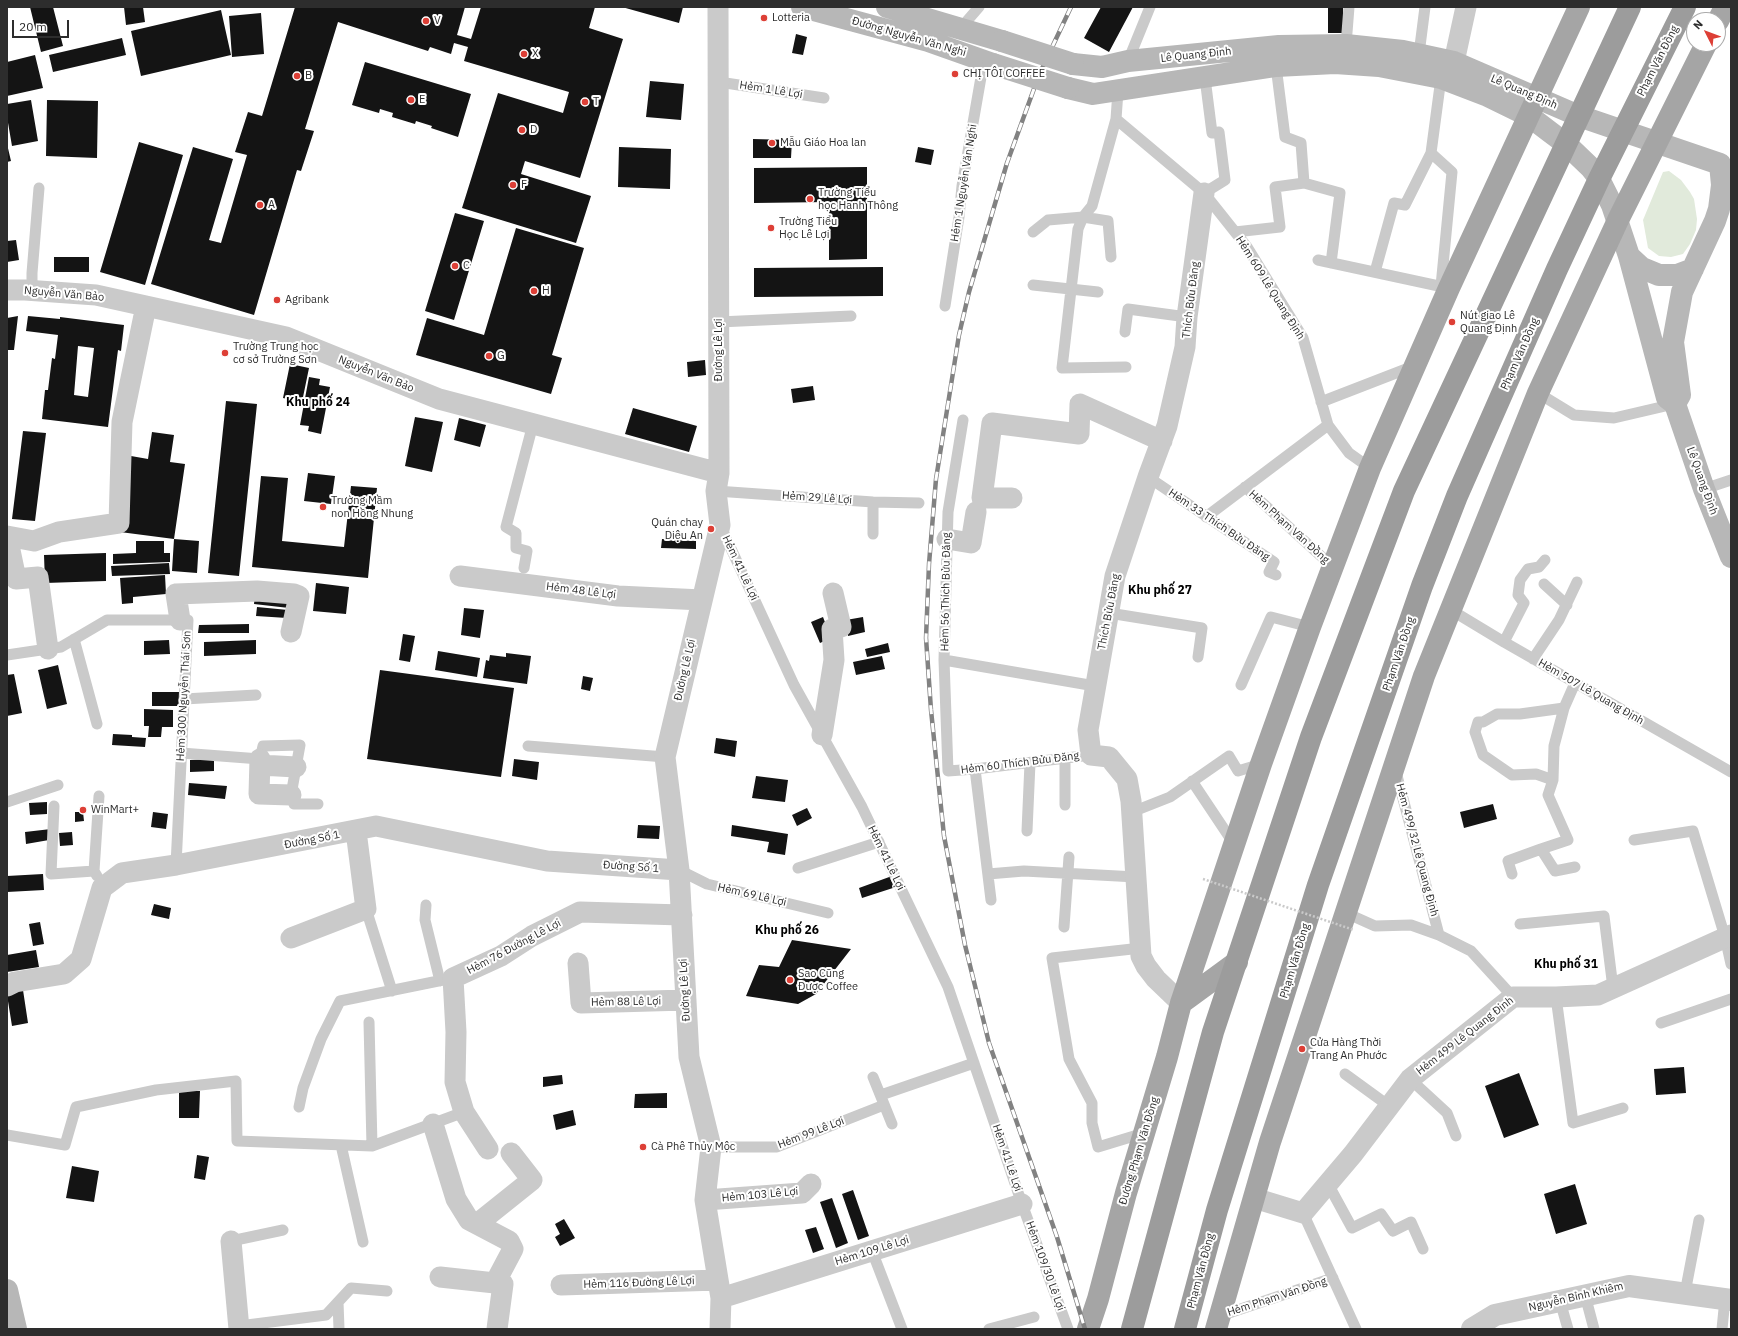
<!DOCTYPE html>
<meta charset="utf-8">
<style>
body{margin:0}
#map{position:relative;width:1738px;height:1336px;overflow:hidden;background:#fff;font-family:"IBM Plex Sans",sans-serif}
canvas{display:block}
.frame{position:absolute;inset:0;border:8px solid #2d2d2d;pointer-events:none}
.north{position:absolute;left:1686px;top:12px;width:40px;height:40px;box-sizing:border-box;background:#fff;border:1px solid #ababab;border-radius:50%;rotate:312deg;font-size:11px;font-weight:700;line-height:16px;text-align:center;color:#2d2d2d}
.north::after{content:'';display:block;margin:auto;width:14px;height:18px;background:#dd3f36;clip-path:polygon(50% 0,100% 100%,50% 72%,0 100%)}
.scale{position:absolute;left:12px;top:20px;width:57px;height:18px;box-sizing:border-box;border:2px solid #2d2d2d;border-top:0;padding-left:5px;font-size:12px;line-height:14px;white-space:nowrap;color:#2d2d2d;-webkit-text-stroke:3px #fff;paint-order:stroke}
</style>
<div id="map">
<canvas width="1738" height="1336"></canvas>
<div class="frame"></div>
<div class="north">N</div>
<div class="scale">20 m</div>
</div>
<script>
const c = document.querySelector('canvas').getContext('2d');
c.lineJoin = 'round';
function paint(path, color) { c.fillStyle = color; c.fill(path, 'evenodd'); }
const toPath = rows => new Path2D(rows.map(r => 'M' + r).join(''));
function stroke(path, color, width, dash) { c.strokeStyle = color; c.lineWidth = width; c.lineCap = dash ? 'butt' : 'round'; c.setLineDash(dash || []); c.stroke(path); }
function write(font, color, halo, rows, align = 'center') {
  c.font = font + ' "IBM Plex Sans",sans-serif'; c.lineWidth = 4; c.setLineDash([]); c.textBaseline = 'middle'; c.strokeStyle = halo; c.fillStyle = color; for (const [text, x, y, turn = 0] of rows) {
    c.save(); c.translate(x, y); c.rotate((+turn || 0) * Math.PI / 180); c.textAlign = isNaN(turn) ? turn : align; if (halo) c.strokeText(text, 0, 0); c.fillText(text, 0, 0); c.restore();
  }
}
paint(toPath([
 [1669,171,1681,180,1690,192,1694,199,1697,219,1696,230,1690,244,1683,254,1671,257,1659,256,1648,248,1643,220,1663,172]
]), '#e1eadb');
paint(toPath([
 [30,7,53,7,63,46,41,52],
 [124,7,143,7,145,22,126,25],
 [295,7,465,7,457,35,471,39,481,7,595,7,589,28,623,39,580,178,525,161,521,174,591,196,576,243,462,208,498,93,563,113,569,92,464,61,468,47,454,43,451,54,430,47,428,51,338,22,305,129,314,131,301,171,297,170,254,315,151,284,193,147,233,159,209,240,221,243,247,155,235,152,248,112,262,116],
 [622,7,683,7,679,23],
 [1101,7,1133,7,1109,52,1084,38],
 [1328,7,1343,7,1343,33,1328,33],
 [221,10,231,55,141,76,131,31],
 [261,13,264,54,232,57,229,16],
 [796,34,807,37,803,55,792,53],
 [122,38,126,55,53,72,49,55],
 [35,55,43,88,7,96,7,62],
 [365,62,471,94,458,137,431,128,432,126,416,121,415,124,392,117,393,113,380,109,379,113,352,105],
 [650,81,684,84,681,120,646,117],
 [31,100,38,141,12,146,7,117,7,104],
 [47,100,98,101,97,158,46,156],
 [753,139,792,140,791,158,753,158],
 [139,142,183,155,145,285,100,272],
 [7,144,11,161,7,162],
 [619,147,671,149,670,189,618,187],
 [918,147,934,150,931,165,915,162],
 [867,167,867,259,829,260,829,202,754,203,754,168],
 [455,213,484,221,454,320,425,311],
 [516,228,584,248,552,355,562,358,551,394,416,355,427,318,484,335],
 [16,240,19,260,7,262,7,241],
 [54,257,89,257,89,272,54,272],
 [883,267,883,296,754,297,754,268],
 [18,316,14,350,7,350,7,318],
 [28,316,60,319,60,317,124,325,121,351,118,350,108,427,42,419,45,390,48,390,52,358,55,359,58,335,26,331],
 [78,346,94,348,88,397,74,395],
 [705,360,706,375,688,377,687,362],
 [290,364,309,368,302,402,283,398],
 [309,377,320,379,319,385,330,387,321,434,308,431,309,426,300,425],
 [813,386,815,400,793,403,791,389],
 [226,401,257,404,239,576,208,573],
 [633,408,697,426,689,452,625,434],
 [415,417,443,422,432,472,405,466],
 [459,418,486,425,480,447,454,440],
 [23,431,46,433,35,521,12,519],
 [152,432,174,435,170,462,185,464,174,539,120,532,131,456,148,459],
 [308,473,335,476,331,504,304,501],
 [261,476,288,478,282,541,344,547,351,486,377,488,368,578,252,567],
 [174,539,199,541,197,573,172,571],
 [662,539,696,541,696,549,661,548],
 [136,541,164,541,164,553,170,553,170,562,113,564,113,554,136,553],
 [106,553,106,581,45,583,44,555],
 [169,563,170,574,112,576,111,566],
 [165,575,166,594,133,597,133,603,122,604,120,578],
 [316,583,349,587,346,614,313,611],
 [255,595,290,599,289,608,254,604],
 [257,607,288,610,287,618,256,616],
 [464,608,484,610,480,638,461,635],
 [823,617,831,638,820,643,811,622],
 [863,617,865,632,848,636,846,620],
 [249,624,249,633,198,633,199,625],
 [403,634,415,636,410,662,399,660],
 [169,640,170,654,144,655,144,641],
 [256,640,256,654,204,656,204,642],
 [888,643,890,652,867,657,865,649],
 [438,651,480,658,477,677,435,670],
 [506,653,531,656,527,684,483,678,486,660,489,661,490,655,506,657],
 [882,656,885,669,856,675,853,662],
 [58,665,67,704,47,709,38,670],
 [380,670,514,688,501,777,367,759],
 [14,674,22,713,7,716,7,675],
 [583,676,593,678,590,691,581,689],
 [152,692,181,692,181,706,152,706],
 [144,709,173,710,173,727,162,727,161,737,148,737,149,726,144,726],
 [113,734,132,735,132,737,146,738,145,747,112,745],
 [716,738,737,741,735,757,714,753],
 [214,759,214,771,190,772,190,760],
 [514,759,539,762,537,780,512,776],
 [756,776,788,780,785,802,752,798],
 [189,783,227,786,225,799,188,795],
 [47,802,47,814,30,815,29,803],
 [1493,804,1497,819,1464,828,1460,812],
 [807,808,812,818,797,826,792,815],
 [75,812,83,812,84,821,75,822],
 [153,812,168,814,166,829,151,827],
 [638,825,660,826,659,839,637,838],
 [732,825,788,834,785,855,767,852,769,842,731,836],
 [51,829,49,840,26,844,25,832],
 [72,832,73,845,60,846,59,833],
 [43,874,44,890,7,892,7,876],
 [892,876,896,887,862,898,859,888],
 [154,904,171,908,169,919,151,915],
 [40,922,44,944,33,946,29,924],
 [792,940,851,949,816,994,798,1004,746,996,759,965,779,967],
 [36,950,39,967,7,972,7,955],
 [23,990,28,1023,12,1026,7,995],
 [1684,1067,1686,1093,1656,1095,1654,1069],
 [1519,1073,1539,1125,1504,1138,1485,1086],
 [562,1075,563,1084,543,1087,543,1077],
 [179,1091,200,1091,199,1118,179,1118],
 [667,1093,667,1108,634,1108,635,1094],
 [573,1110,576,1125,556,1130,553,1115],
 [197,1155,209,1157,205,1180,194,1178],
 [72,1166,99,1171,94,1202,66,1198],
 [1575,1184,1587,1224,1556,1234,1544,1194],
 [853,1190,869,1236,858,1240,842,1194],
 [832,1198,848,1243,836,1248,820,1202],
 [564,1219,575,1238,560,1246,555,1237,560,1234,555,1224],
 [816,1227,824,1249,813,1253,805,1230]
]), '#141414');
stroke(toPath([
 [960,29,979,7],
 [1346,45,1349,7],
 [1419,54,1425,7],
 [1128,61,1150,7],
 [719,82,824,98],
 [1118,91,1116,119,1204,193,1247,247,1303,338,1328,425,1349,453,1370,468],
 [1116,119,1092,206,1083,217,1078,229,1062,368,1126,367],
 [1431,153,1452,172,1441,286],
 [1304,183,1340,193,1331,263],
 [1204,193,1225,180,1219,132,1212,133,1205,78],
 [1033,232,1048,220,1083,217,1108,221,1111,257],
 [1235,232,1280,227,1275,187,1304,183,1301,143,1285,137,1276,66],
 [1318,260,1448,288],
 [1375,272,1394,203,1405,205,1431,153,1441,78],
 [1033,285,1098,292],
 [32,290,32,273,39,188],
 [945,306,959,217,962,186,984,60],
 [719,322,851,316],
 [1125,332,1128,309,1187,317],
 [1538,393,1574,415,1614,418,1674,404],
 [1321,402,1414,366],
 [963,420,948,512,944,660,1095,686],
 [1148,477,1274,562,1269,572,1276,575],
 [1245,487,1333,567],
 [1704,489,1731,480],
 [716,491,873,502,919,503],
 [873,502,873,534],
 [1206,517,1328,425],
 [721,527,794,685,862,807,948,987,1022,1204,1068,1329],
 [524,568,527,551,516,548,516,533,506,527,533,424],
 [1544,584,1567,605],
 [1451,610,1504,642,1731,772],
 [1109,613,1202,628,1198,657],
 [74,639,97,724],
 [1504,642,1524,603,1518,595,1520,580,1528,569,1539,567,1545,560],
 [7,655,61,647,107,620,188,620,176,865],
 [1533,659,1559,620,1577,582],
 [944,660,948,771,975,769,1091,755],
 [1241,685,1271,617,1310,627],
 [184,699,256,695],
 [528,746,665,757],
 [181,753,260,759,263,746,300,745,291,795,294,804,318,804],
 [1065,758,1065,805],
 [975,769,991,900],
 [1396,772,1439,935],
 [1553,780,1536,774,1512,775,1483,755,1475,732,1478,722,1483,722,1497,714,1520,714,1564,708],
 [1192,781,1234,844],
 [7,802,58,785],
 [54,806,51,874,94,871],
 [1132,812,1170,797,1229,756,1238,771,1261,764],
 [1027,831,1030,763],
 [1634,840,1693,831,1725,937,1731,964],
 [1575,867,1555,871,1541,849,1568,840,1548,795,1553,780,1554,746,1564,708,1575,683],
 [798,868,879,842],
 [679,870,707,884,828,913],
 [988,874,1024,871,1136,877],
 [1512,874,1508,861,1541,849],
 [97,876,94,871,99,796],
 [426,905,425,920,440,981],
 [366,909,392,991],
 [1346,913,1375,926,1411,925,1439,935,1471,951,1513,997],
 [1520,924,1604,916,1613,988],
 [1064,927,1069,857],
 [1141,948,1052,958,1069,1059,1092,1103,1092,1123,1098,1147,1144,1133],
 [1556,997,1573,1123,1623,1108],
 [369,1022,372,1146],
 [1661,1023,1731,999],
 [1345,1074,1389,1106],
 [873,1077,892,1124],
 [1410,1079,1447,1113,1456,1136],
 [881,1095,974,1063],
 [299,1107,303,1088,321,1039,340,1001,453,978],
 [7,1135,65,1145,76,1107,156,1090,236,1081,237,1141,372,1146,464,1112],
 [341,1145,363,1242],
 [711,1147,777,1147,884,1105],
 [1328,1184,1352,1228,1381,1214,1393,1231,1411,1222,1423,1249],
 [1303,1213,1356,1329],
 [231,1241,283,1230],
 [872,1251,902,1329],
 [1685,1293,1699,1220],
 [1585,1295,1594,1329],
 [1560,1301,1568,1329],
 [338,1302,339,1329],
 [1220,1316,1333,1278],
 [239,1326,326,1315,351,1288,387,1291],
 [989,1329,1034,1317],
 [1722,1329,1725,1299]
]), '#cacaca', 11);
stroke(toPath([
 [718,7,719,473,716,491,720,525,665,757,679,870,689,1057,711,1147,705,1200,721,1298,720,1329],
 [1454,62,1466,7],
 [7,290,25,290,96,295,286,337,439,399,719,473],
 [1012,498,982,498,992,423,1079,434,1080,404,1162,441],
 [947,539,971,543,976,512],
 [460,576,618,596,702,600],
 [180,620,176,594,257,591,294,594,299,596,291,632],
 [48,649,38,577,16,579,7,536,34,541,59,532,119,523,122,422,146,306],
 [822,735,834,660,832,629,841,627,833,593],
 [260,759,259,794,291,795],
 [260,765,296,767],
 [291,938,366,909,356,831],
 [578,963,581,1003,686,1000],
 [7,986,15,982,64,974,81,959,102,888,122,873,176,865,376,826,547,861,679,870],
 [1181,1003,1156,979,1146,966,1141,956,1131,801,1127,779,1109,757,1091,755,1088,730,1115,576,1148,477,1167,426,1185,347,1187,317,1204,193],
 [433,1124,456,1199,469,1220,509,1241,513,1249,495,1283,503,1284,497,1329],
 [488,1149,464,1112,455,1082,456,1032,453,978,501,956,532,936,580,912,682,915],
 [1254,1198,1303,1213,1353,1154,1410,1079,1513,997,1556,997,1598,995,1731,935],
 [705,1200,802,1193,811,1184],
 [477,1224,532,1180,511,1153],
 [231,1241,239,1329],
 [440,1277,495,1283],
 [561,1285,718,1280],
 [721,1298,1022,1204]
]), '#cacaca', 21);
stroke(toPath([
 [1472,1329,1495,1315,1629,1286,1731,1300]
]), '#cacaca', 22);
stroke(toPath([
 [802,7,928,41,993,64],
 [887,7,1002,41],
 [1073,64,1102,67,1128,61,1279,46,1346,45,1403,51,1454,62,1579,116,1720,164,1722,185,1719,209,1715,221,1682,292,1673,342,1680,395,1675,404],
 [1068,88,1093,94,1276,66,1335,63,1379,66,1441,78,1488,96,1529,116,1550,132,1566,144,1590,167,1598,177,1612,205,1629,256,1667,398,1675,404,1704,489,1731,557],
 [1629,256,1642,268,1659,275,1677,275,1693,269],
 [7,1290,16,1329]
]), '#b7b7b7', 22);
stroke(toPath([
 [1718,21,1725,7],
 [1181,1003,1237,962],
 [1088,1329,1098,1299,1126,1193,1167,1057,1181,1003,1261,764,1310,627,1370,468,1449,288,1579,7],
 [1216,1329,1270,1142,1424,676,1538,393,1618,220,1706,44]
]), '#a5a5a5', 22);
stroke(toPath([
 [1132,1329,1213,1032,1311,737,1404,491,1630,7],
 [1185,1329,1217,1210,1318,885,1422,586,1457,496,1557,269,1599,179,1685,7]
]), '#9c9c9c', 22);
const rail = toPath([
 [1071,7,1039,75,1007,163,969,292,959,335,936,479,929,564,926,638,931,710,944,836,965,945,989,1043,1057,1237,1085,1329]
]);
stroke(rail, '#828282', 4.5);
stroke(rail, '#fff', 3, [9]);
stroke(toPath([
 [1203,879,1354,930]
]), '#cacaca', 2.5, [2, 2]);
stroke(toPath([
 [1002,41,1073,64],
 [993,64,1068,88]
]), '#b7b7b7', 22);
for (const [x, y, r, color] of [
 [764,18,4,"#dd3f36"],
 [426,21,4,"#dd3f36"],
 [524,54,4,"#dd3f36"],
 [955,74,4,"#dd3f36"],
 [297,76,4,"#dd3f36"],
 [411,100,4,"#dd3f36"],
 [585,102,4,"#dd3f36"],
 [522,130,4,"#dd3f36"],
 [772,143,4,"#dd3f36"],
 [513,185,4,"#dd3f36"],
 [810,199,4,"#dd3f36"],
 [260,205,4,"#dd3f36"],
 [771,228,4,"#dd3f36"],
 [455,266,4,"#dd3f36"],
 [534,291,4,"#dd3f36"],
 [277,300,4,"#dd3f36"],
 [1452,322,4,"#dd3f36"],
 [225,353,4,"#dd3f36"],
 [489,356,4,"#dd3f36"],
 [323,507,4,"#dd3f36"],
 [711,529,4,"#dd3f36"],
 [83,810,4,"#dd3f36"],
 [790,980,4,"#dd3f36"],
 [1302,1049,4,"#dd3f36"],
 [643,1147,4,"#dd3f36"]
]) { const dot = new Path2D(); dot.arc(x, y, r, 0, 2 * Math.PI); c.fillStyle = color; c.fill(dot); stroke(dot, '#fff', 1.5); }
write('11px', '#2d2d2d', '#fff', [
 ["Lotteria",772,18],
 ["V",434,21],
 ["X",532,54],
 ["CHỊ TÔI COFFEE",963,74],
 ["B",305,76],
 ["E",419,100],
 ["T",593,102],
 ["D",530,130],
 ["Mẫu Giáo Hoa lan",780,143],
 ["F",521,185],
 ["Trường Tiểu",818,193],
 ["học Hanh Thông",818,206],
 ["A",268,205],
 ["Trường Tiểu",779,222],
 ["Học Lê Lợi",779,235],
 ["C",463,266],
 ["H",542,291],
 ["Agribank",285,300],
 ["Nút giao Lê",1460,316],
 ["Quang Định",1460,329],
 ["Trường Trung học",233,347],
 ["cơ sở Trường Sơn",233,360],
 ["G",497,356],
 ["Trường Mầm",331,501],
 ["non Hồng Nhung",331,514],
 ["Quán chay",703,523,"right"],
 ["Diệu An",703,536,"right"],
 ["WinMart+",91,810],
 ["Sao Cũng",798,974],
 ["Được Coffee",798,987],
 ["Cửa Hàng Thời",1310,1043],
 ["Trang An Phước",1310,1056],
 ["Cà Phê Thủy Mộc",651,1147]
], 'left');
write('11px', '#2d2d2d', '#fff', [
 ["Đường Nguyễn Văn Nghi",909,37,16],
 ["Lê Quang Định",1196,55,-6],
 ["Phạm Văn Đồng",1658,61,-63],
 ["Hẻm 1 Lê Lợi",771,90,9],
 ["Lê Quang Định",1524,92,23],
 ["Hẻm 1 Nguyễn Văn Nghi",964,183,-81],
 ["Hẻm 609 Lê Quang Định",1270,288,58],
 ["Nguyễn Văn Bảo",64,294,5],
 ["Thích Bửu Đăng",1191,300,-83],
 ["Đường Lê Lợi",719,350,-90],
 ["Phạm Văn Đồng",1520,354,-66],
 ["Nguyễn Văn Bảo",376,374,22],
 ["Lê Quang Định",1702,481,70],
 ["Hẻm 29 Lê Lợi",817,498,4],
 ["Hẻm 33 Thích Bửu Đăng",1219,525,34],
 ["Hẻm Phạm Văn Đồng",1289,527,42],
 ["Hẻm 41 Lê Lợi",740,568,65],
 ["Hẻm 48 Lê Lợi",581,591,7],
 ["Hẻm 56 Thích Bửu Đăng",946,592,-89],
 ["Thích Bửu Đăng",1109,612,-79],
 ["Phạm Văn Đồng",1399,654,-71],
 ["Đường Lê Lợi",685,670,-77],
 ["Hẻm 507 Lê Quang Định",1591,692,30],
 ["Hẻm 300 Nguyễn Thái Sơn",184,696,-87],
 ["Hẻm 60 Thích Bửu Đăng",1020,763,-7],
 ["Đường Số 1",312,840,-11],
 ["Hẻm 499/32 Lê Quang Định",1417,850,75],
 ["Hẻm 41 Lê Lợi",886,858,64],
 ["Đường Số 1",631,867,4],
 ["Hẻm 69 Lê Lợi",752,895,13],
 ["Hẻm 76 Đường Lê Lợi",514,947,-28],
 ["Phạm Văn Đồng",1295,961,-73],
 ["Đường Lê Lợi",685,990,-93],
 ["Hẻm 88 Lê Lợi",626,1002,-1],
 ["Hẻm 499 Lê Quang Định",1465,1036,-38],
 ["Hẻm 99 Lê Lợi",811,1133,-21],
 ["Đường Phạm Văn Đồng",1139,1151,-73],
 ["Hẻm 41 Lê Lợi",1007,1158,71],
 ["Hẻm 103 Lê Lợi",760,1195,-5],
 ["Hẻm 109 Lê Lợi",872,1251,-17],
 ["Hẻm 109/30 Lê Lợi",1045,1266,70],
 ["Phạm Văn Đồng",1201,1271,-75],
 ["Hẻm 116 Đường Lê Lợi",639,1283,-2],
 ["Hẻm Phạm Văn Đồng",1277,1297,-18],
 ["Nguyễn Bỉnh Khiêm",1576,1297,-13]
]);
write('bold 12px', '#000', '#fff', [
 ["Khu phố 24",318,403],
 ["Khu phố 27",1160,591],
 ["Khu phố 26",787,931],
 ["Khu phố 31",1566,965]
]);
</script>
